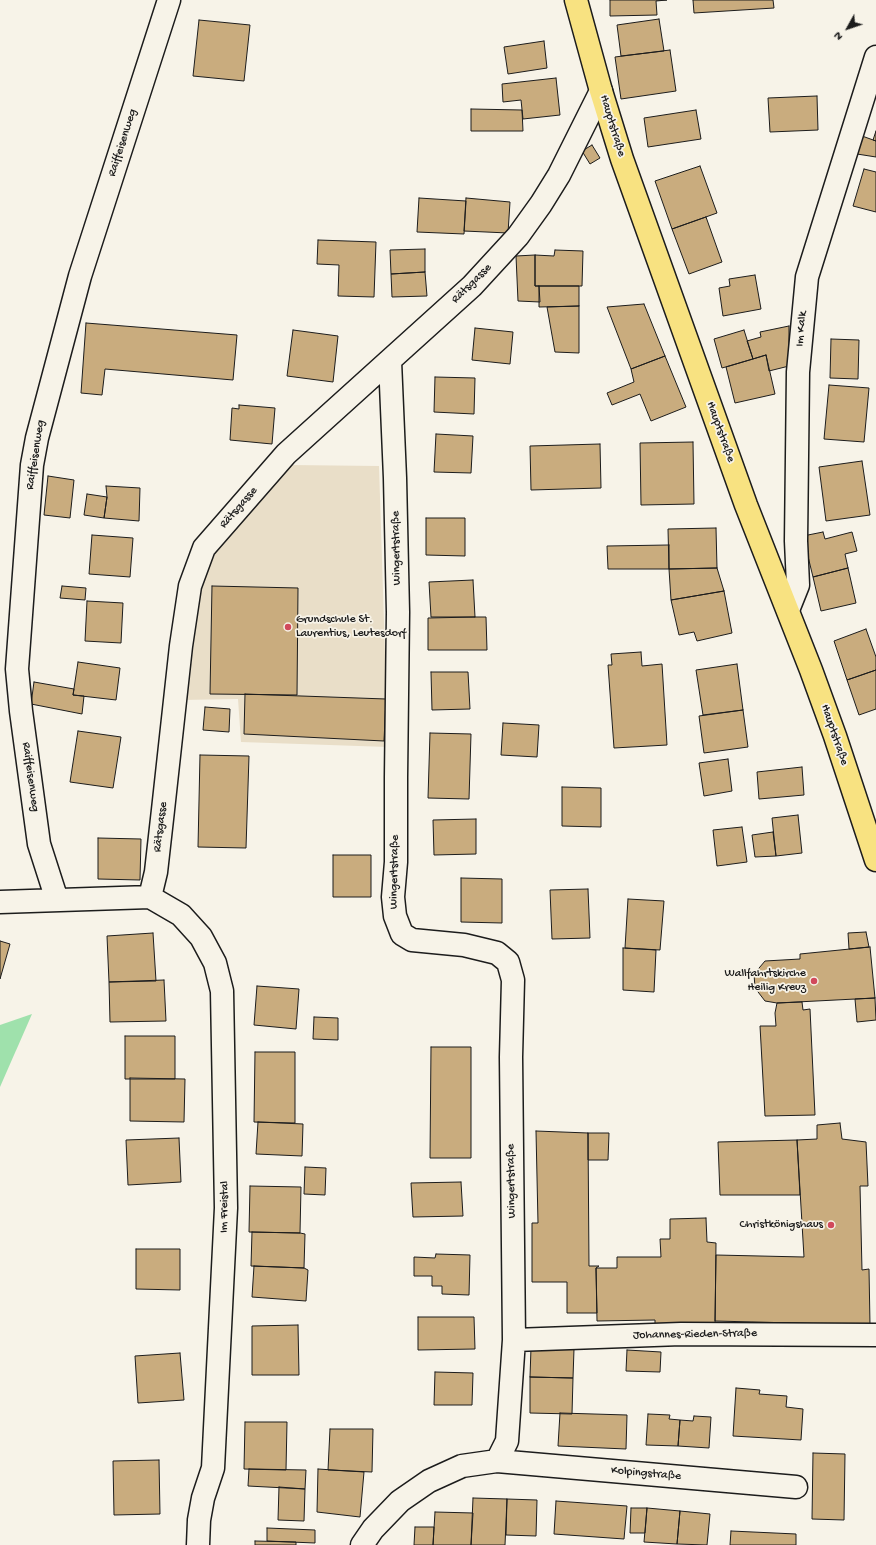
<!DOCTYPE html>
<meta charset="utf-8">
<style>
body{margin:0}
#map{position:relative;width:876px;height:1545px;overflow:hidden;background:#f7f3e8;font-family:"Gochi Hand",sans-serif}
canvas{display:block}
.north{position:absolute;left:828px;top:8px;width:40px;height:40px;-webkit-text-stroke:3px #f7f3e8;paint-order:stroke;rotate:230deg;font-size:11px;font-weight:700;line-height:16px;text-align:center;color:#1c1c1c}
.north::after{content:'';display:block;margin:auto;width:14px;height:18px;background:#1c1c1c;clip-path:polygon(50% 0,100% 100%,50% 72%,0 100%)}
</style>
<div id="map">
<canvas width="876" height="1545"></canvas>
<div class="north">N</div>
</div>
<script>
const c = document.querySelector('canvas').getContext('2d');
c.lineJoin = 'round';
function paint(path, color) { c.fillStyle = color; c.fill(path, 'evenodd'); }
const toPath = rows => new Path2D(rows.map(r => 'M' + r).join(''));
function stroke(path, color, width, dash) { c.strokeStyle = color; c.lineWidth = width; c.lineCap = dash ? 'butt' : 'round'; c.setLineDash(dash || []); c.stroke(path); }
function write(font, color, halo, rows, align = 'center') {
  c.font = font + ' "Gochi Hand",sans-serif'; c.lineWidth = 3.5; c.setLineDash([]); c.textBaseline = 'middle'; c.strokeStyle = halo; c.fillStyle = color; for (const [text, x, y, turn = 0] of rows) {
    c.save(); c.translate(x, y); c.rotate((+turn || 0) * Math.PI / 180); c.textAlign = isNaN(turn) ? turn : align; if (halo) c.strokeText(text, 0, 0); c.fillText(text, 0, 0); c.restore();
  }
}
paint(toPath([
 [290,465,379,466,388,747,241,742,238,699,182,700,199,597,213,553]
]), '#e9dec8');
paint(toPath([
 [32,1014,0,1087,0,1025]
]), '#9fe1ac');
const building = toPath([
 [610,0,667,0,656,1,657,15,610,16,610,0],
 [693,0,773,0,774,8,694,13,693,0],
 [659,19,664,51,621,56,617,25,659,19],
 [199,20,250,25,244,81,193,76,199,20],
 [544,41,547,68,508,74,504,47,544,41],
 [670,50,676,91,621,99,615,57,670,50],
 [556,78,560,115,523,119,521,100,503,102,502,84,556,78],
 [817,96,818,130,770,132,768,98,817,96],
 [471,109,522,110,523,131,471,131,471,109],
 [696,110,701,139,648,147,644,118,696,110],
 [876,131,876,141,873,140,876,131],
 [862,136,876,141,876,157,857,154,862,136],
 [592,145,600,158,590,164,582,151,592,145],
 [700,166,717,213,672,229,655,181,700,166],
 [864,169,876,172,876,212,853,206,864,169],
 [419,198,466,201,464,234,417,232,419,198],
 [466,198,510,202,508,233,464,231,466,198],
 [706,217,722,262,689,274,672,229,706,217],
 [318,240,376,242,374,297,338,296,339,265,317,264,318,240],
 [425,249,425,272,391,274,390,250,425,249],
 [555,250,583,251,582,286,535,286,535,255,554,256,555,250],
 [535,255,535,286,539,286,540,302,518,301,516,256,535,255],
 [425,272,427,296,392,297,391,274,425,272],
 [755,275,761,309,723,316,719,288,730,286,729,279,755,275],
 [539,286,579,286,579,306,539,307,539,286],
 [644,304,665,356,631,369,607,307,644,304],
 [579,306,579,353,555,352,547,307,579,306],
 [86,323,237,335,233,380,105,369,102,395,81,393,86,323],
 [789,326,789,366,769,371,766,355,753,359,747,341,761,337,760,332,789,326],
 [475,328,513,332,510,364,472,360,475,328],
 [293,330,338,336,333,382,287,376,293,330],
 [744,330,753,359,722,368,714,339,744,330],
 [831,339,859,340,858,379,830,378,831,339],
 [766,355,775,394,735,403,726,367,766,355],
 [665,356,686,407,651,421,640,394,612,405,607,393,634,382,631,369,665,356],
 [435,377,475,378,474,414,434,412,435,377],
 [829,385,869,388,864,442,824,439,829,385],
 [239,405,275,408,272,444,230,440,232,408,239,409,239,405],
 [436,434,473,436,471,473,434,472,436,434],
 [693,442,694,504,641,505,640,443,693,442],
 [600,444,601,488,531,490,530,446,600,444],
 [862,461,870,515,826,521,819,467,862,461],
 [48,476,74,480,70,518,44,515,48,476],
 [106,486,140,488,139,521,104,518,107,497,106,486],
 [87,494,107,497,104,518,84,515,87,494],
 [426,518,465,518,465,556,426,555,426,518],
 [716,528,717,568,669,569,668,529,716,528],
 [823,532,825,539,852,532,857,551,845,554,848,568,813,577,803,536,823,532],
 [92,535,133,538,130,577,89,574,92,535],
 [669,545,669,569,608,569,607,546,669,545],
 [717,568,724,591,671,600,669,569,717,568],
 [848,568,856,603,821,611,813,577,848,568],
 [473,580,475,617,431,617,429,582,473,580],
 [62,586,86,588,85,600,60,598,62,586],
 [212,586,298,588,297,695,210,694,212,586],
 [724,591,732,633,697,641,694,632,679,635,671,600,724,591],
 [87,601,123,603,121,643,85,641,87,601],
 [475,617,486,617,487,650,428,650,428,618,475,617],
 [866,629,876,657,876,670,847,680,834,641,866,629],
 [641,652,642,666,662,664,667,745,614,748,608,665,612,665,611,654,641,652],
 [78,662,120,668,116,700,73,695,78,662],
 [737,664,743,710,703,715,696,670,737,664],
 [876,670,876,709,859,715,847,680,876,670],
 [431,672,468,672,470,709,432,710,431,672],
 [34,682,74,689,73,695,84,696,82,714,31,704,34,682],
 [245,694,386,699,384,741,244,734,245,694],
 [205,707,230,709,229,732,203,730,205,707],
 [743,710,748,747,704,753,699,716,743,710],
 [503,723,539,725,537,757,501,755,503,723],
 [78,731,121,737,113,788,70,782,78,731],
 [430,733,471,734,469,799,428,798,430,733],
 [200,755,249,756,246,848,198,847,200,755],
 [728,759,732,791,704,796,699,763,728,759],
 [802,767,804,795,759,799,757,772,802,767],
 [562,787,601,788,601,827,562,826,562,787],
 [798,815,802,853,776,856,772,818,798,815],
 [476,819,476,854,434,855,433,820,476,819],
 [742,827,747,862,717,866,713,830,742,827],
 [773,832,776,856,755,857,752,835,773,832],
 [98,838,141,839,140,880,98,879,98,838],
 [333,855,371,855,371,897,333,897,333,855],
 [461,878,502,879,502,923,461,922,461,878],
 [588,889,590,938,552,939,550,890,588,889],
 [628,899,664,901,660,950,625,948,628,899],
 [866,932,869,947,849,949,848,933,866,932],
 [153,933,156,981,109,982,107,936,153,933],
 [0,941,10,944,0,979,0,941],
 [870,947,875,998,777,1003,765,1001,755,988,754,974,765,961,800,959,800,954,870,947],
 [623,948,656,950,654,992,623,990,623,948],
 [164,980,166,1021,110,1022,109,982,164,980],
 [257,986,299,989,296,1029,254,1025,257,986],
 [875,998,876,1020,857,1022,855,999,875,998],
 [802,1002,803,1010,810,1009,815,1115,765,1116,760,1026,776,1026,775,1013,777,1003,802,1002],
 [314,1017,338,1018,338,1040,313,1039,314,1017],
 [125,1036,175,1036,175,1079,125,1079,125,1036],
 [431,1047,471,1047,471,1158,430,1158,431,1047],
 [255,1052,295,1052,295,1123,254,1122,255,1052],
 [130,1078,185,1079,184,1122,130,1121,130,1078],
 [258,1122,303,1124,302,1156,256,1154,258,1122],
 [840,1123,842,1139,866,1142,868,1186,860,1186,862,1270,869,1269,870,1325,715,1321,716,1255,804,1257,797,1140,817,1139,817,1125,840,1123],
 [536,1131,588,1133,589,1266,599,1266,596,1268,597,1313,567,1313,567,1282,532,1282,532,1223,538,1223,536,1131],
 [588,1133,609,1133,608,1160,588,1160,588,1133],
 [179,1138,181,1182,128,1185,126,1140,179,1138],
 [797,1140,800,1195,720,1195,718,1142,797,1140],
 [305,1167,326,1168,325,1195,304,1194,305,1167],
 [461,1182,463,1216,413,1217,411,1183,461,1182],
 [250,1186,301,1187,300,1233,249,1232,250,1186],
 [706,1218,707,1242,716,1243,715,1327,655,1328,655,1320,597,1321,596,1268,617,1268,617,1257,661,1257,660,1239,670,1239,670,1219,706,1218],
 [252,1232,300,1233,305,1234,304,1268,251,1266,252,1232],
 [136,1249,180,1249,180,1290,136,1289,136,1249],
 [436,1254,470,1255,469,1295,442,1294,442,1286,432,1286,432,1276,414,1276,414,1257,435,1258,436,1254],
 [254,1266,304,1268,308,1270,306,1301,252,1297,254,1266],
 [418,1317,474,1317,475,1349,418,1350,418,1317],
 [298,1325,299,1375,252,1375,252,1326,298,1325],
 [531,1348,574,1349,573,1378,530,1377,531,1348],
 [627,1350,661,1352,660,1372,626,1371,627,1350],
 [180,1353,184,1400,138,1403,135,1356,180,1353],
 [435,1372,473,1373,472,1405,434,1405,435,1372],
 [530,1377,573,1378,572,1414,530,1413,530,1377],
 [736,1388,760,1390,759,1394,787,1396,786,1407,803,1409,801,1440,733,1436,736,1388],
 [560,1413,627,1415,626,1449,558,1446,560,1413],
 [648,1414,670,1415,669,1419,680,1420,678,1446,646,1445,648,1414],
 [694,1416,711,1417,709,1448,678,1446,680,1420,693,1421,694,1416],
 [245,1422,287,1422,286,1470,244,1469,245,1422],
 [330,1429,373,1429,372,1472,328,1470,330,1429],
 [813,1453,845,1454,844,1520,812,1519,813,1453],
 [159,1460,160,1514,114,1515,113,1461,159,1460],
 [249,1469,306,1470,305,1489,248,1486,249,1469],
 [318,1469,364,1472,360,1517,317,1512,318,1469],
 [279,1487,305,1489,304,1521,278,1520,279,1487],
 [473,1498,507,1499,505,1545,471,1545,473,1498],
 [507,1499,537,1500,536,1536,506,1535,507,1499],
 [556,1501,627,1506,624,1539,554,1534,556,1501],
 [631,1508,647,1508,645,1533,630,1533,631,1508],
 [647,1508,680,1511,677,1544,644,1542,647,1508],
 [680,1511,710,1514,707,1545,677,1544,680,1511],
 [435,1512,473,1513,471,1545,433,1545,435,1512],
 [415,1527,434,1527,433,1545,414,1545,415,1527],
 [267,1528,315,1530,315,1543,267,1541,267,1528],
 [731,1531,796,1534,796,1545,730,1545,731,1531],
 [255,1541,296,1542,296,1545,255,1545,255,1541]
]);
paint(building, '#c9ac7e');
stroke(building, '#1c1c1c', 1);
const minor = toPath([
 [390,361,395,478,398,612,396,777,396,862,393,897,395,916,402,934,412,940,464,945,497,953,508,962,513,980,511,1057,514,1340,507,1441,497,1461],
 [788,610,798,585,796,541,798,372,807,277,876,57],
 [150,897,156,872,163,810,181,646,190,586,204,548,286,454,472,286,518,236,541,204,559,175,601,91],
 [150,897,181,915,201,937,215,963,222,991,226,1208,213,1468,203,1498,199,1520,198,1545],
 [57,900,39,844,21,711,17,669,32,465,37,438,80,276,169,0],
 [0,902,150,897],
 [514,1340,681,1334,876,1335],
 [362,1545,373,1529,400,1501,429,1481,462,1466,497,1461,796,1487]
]);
const primary = toPath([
 [576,0,601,91,622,159,746,505,811,670,835,736,876,860]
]);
stroke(minor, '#1c1c1c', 25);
stroke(primary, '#1c1c1c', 25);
stroke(minor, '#f7f3e8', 22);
stroke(primary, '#f8e281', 22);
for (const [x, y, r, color] of [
 [288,627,4,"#d1495b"],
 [814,981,4,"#d1495b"],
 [831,1225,4,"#d1495b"]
]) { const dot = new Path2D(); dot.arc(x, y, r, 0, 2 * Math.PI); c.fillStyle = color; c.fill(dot); stroke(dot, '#f7f3e8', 1.5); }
write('12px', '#1c1c1c', '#f7f3e8', [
 ["Hauptstraße",612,126,73],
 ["Raiffeisenweg",123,143,-72],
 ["Rätsgasse",472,284,-45],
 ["Im Kalk",802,329,-85],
 ["Hauptstraße",720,432,70],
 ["Raiffeisenweg",36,455,-81],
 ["Rätsgasse",239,508,-49],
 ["Wingertstraße",397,548,-91],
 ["Hauptstraße",834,735,71],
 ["Raiffeisenweg",30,777,82],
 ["Rätsgasse",161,827,-83],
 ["Wingertstraße",395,872,-89],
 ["Wingertstraße",512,1181,-91],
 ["Im Freistal",225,1207,-89],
 ["Johannes-Rieden-Straße",695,1335,-1],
 ["Kolpingstraße",646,1474,5]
]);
write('12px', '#1c1c1c', '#f7f3e8', [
 ["Grundschule St.",296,620,"left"],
 ["Laurentius, Leutesdorf",296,634,"left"],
 ["Wallfahrtskirche",806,974],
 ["Heilig Kreuz",806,988],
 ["Christkönigshaus",823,1225]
], 'right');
</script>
